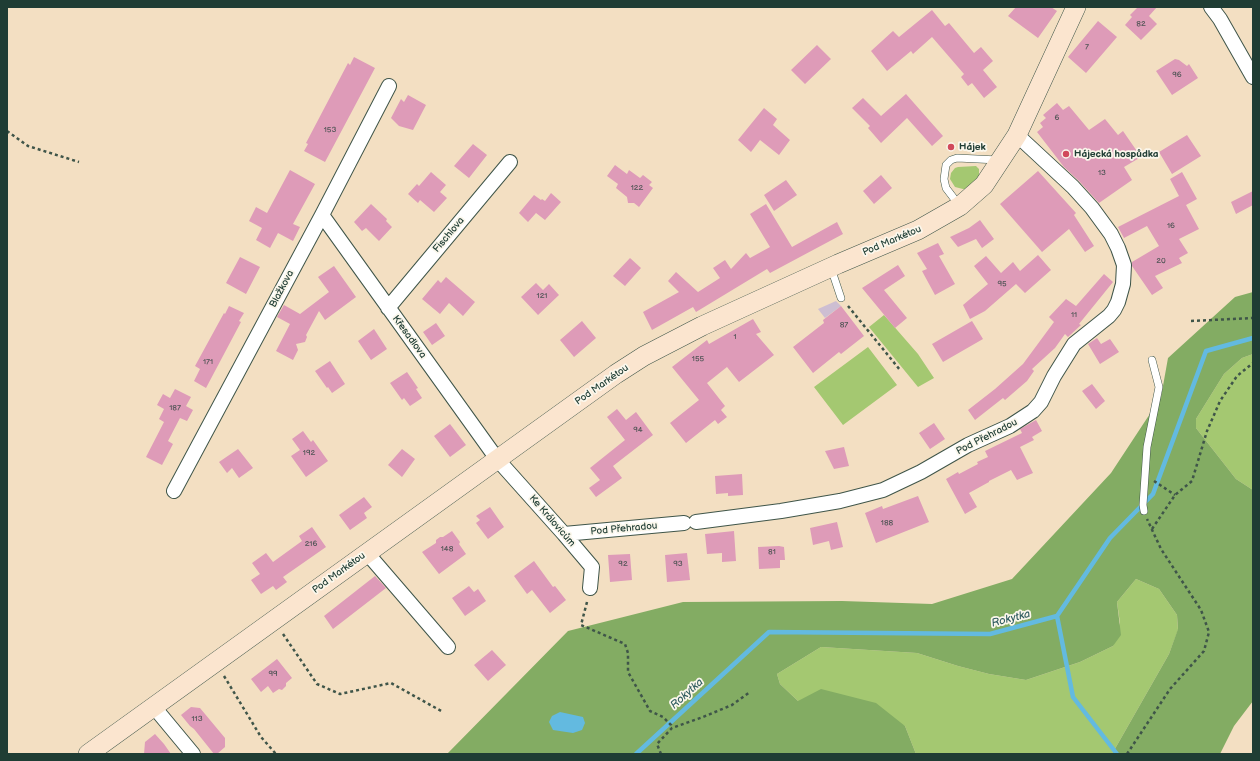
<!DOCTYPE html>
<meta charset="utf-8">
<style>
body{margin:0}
#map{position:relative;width:1260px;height:761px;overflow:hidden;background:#f3dfc2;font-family:"Balsamiq Sans",sans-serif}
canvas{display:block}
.frame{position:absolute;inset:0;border:8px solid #1f3d34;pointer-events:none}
</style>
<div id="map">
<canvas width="1260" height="761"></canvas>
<div class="frame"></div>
</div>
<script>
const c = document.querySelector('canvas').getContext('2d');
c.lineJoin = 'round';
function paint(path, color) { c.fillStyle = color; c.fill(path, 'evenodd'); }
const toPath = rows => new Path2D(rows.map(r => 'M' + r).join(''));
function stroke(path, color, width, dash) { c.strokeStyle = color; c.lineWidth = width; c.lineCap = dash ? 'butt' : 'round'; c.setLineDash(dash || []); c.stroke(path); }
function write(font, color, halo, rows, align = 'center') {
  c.font = font + ' "Balsamiq Sans",sans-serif'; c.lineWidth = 3.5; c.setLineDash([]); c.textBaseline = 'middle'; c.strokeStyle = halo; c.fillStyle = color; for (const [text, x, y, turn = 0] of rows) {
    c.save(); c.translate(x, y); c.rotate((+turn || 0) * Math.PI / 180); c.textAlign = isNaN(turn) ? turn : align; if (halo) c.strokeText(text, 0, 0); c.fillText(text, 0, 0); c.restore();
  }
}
paint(toPath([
 [836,301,841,306,825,318,818,309]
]), '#cdbed2');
paint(toPath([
 [976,166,979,169,979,179,967,190,955,187,950,179,951,173,955,168,958,167],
 [884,315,918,354,934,378,918,387,869,327],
 [868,347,897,385,843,425,814,387],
 [1253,354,1253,490,1236,479,1196,428,1196,419,1224,374,1242,358],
 [1136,579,1159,589,1177,615,1178,630,1169,654,1112,754,916,754,905,726,798,701,780,684,777,674,821,647,917,653,958,666,989,674,1026,680,1080,662,1113,646,1120,623,1117,602]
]), '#a4c871');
paint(toPath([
 [1253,292,1253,354,1242,358,1224,374,1196,419,1196,428,1236,479,1253,490,1253,701,1234,726,1220,754,1112,754,1169,654,1178,629,1177,615,1159,589,1136,579,1117,602,1121,635,1113,646,1080,662,1026,680,989,674,958,666,917,653,821,647,777,674,780,684,798,701,821,689,876,703,905,726,916,754,447,754,568,631,683,602,842,601,932,604,1012,579,1111,473,1161,397,1168,358,1235,297]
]), '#83ac63');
paint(toPath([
 [560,712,583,717,585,723,582,730,573,733,553,730,549,722,552,716]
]), '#63bae0');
stroke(toPath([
 [1057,616,1073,697,1117,754],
 [636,754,769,632,990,634,1057,616,1110,538,1153,494,1206,351,1253,338]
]), '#63bae0', 4.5);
paint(toPath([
 [1016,7,1051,7,1057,11,1038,38,1008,16],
 [1138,7,1157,7,1149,16,1157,24,1141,40,1125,25,1132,17,1130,15],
 [932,10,945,26,949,23,974,53,981,47,993,61,983,70,997,87,984,98,972,83,968,86,961,77,964,74,932,37,913,54,911,51,887,71,871,51,893,31,899,37],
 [1098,21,1117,37,1086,73,1068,57],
 [817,45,831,59,805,84,791,70],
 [354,57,375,68,325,162,304,151,308,144,306,143,348,63,350,65],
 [1175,59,1179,60,1187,66,1189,64,1198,78,1172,95,1156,71],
 [906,94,943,136,932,146,907,118,881,143,868,128,870,126,852,108,863,98,881,116],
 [408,95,426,105,413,130,399,126,391,118,401,99,404,102],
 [1057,103,1063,110,1069,106,1089,130,1105,119,1118,135,1123,131,1141,157,1124,167,1132,180,1099,203,1079,181,1064,167,1037,132,1043,127,1040,123,1046,118,1043,115],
 [764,108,777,119,773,125,790,140,779,155,760,140,751,152,738,140],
 [1187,135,1201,156,1172,174,1159,152],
 [473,144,487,155,469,178,454,166],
 [615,165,627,174,629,170,640,178,643,175,652,182,649,185,653,188,639,207,634,203,628,203,627,197,616,188,618,184,607,176],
 [290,170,315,184,293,224,300,227,293,241,278,233,270,248,256,240,262,228,249,221,256,207,267,213],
 [1038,171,1076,213,1074,215,1094,246,1085,252,1069,229,1042,252,1000,204],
 [431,172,446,185,440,192,447,198,434,212,420,200,418,203,408,194,417,184,419,186],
 [1182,172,1197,199,1186,205,1199,229,1179,239,1188,253,1179,258,1182,263,1155,276,1163,288,1152,295,1132,266,1132,262,1159,246,1147,226,1124,238,1118,227,1179,196,1170,179],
 [881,175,892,188,874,204,863,191],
 [786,180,797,195,774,211,764,195],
 [1253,191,1253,205,1236,214,1231,202],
 [551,193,561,202,545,220,536,213,528,222,519,213,534,195,541,200,542,199,545,201],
 [371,204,387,219,386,221,392,227,379,241,366,228,362,231,354,222],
 [766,204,792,247,837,222,843,234,770,273,767,269,696,312,693,307,652,330,643,312,679,292,668,281,676,272,698,292,720,278,713,268,725,260,731,269,746,253,750,258,770,247,750,214],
 [980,220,994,239,982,248,976,239,958,247,950,237,969,228],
 [938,243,944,254,939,256,955,284,935,295,922,271,927,269,917,253],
 [1038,255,1051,270,1025,293,1016,284,985,311,970,319,963,305,988,284,974,266,986,256,1001,273,1013,262,1020,271],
 [240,257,260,267,246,294,226,283],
 [630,258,641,268,625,286,613,276],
 [898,265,905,276,884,290,907,318,895,328,862,288],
 [334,266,356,297,325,320,319,311,306,335,307,337,305,342,296,344,298,350,293,360,276,351,290,324,277,317,284,305,300,314,329,292,318,277],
 [1104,274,1113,282,1079,324,1081,325,1068,337,1065,334,1055,348,1032,369,1034,371,1027,381,1005,400,1003,398,975,420,968,410,995,389,1023,364,1054,322,1049,317,1066,299,1076,306],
 [446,277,475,302,463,316,449,303,440,314,422,299,438,280,441,283],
 [536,283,543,290,549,284,559,295,538,315,521,297],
 [229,306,244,313,239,321,241,322,206,388,194,381,200,369,195,366,224,313,225,314],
 [841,306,864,336,841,354,839,352,813,373,793,347,824,323,823,320],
 [753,319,761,332,756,334,774,355,739,382,727,367,707,383,725,406,721,410,727,417,718,424,715,420,686,443,670,423,699,400,672,367,707,340,709,344],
 [582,321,596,338,574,357,560,340],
 [972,321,983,339,943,362,932,344],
 [436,323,445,336,432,345,423,332],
 [374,329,387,349,371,360,358,341],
 [1097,338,1101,344,1110,339,1119,352,1100,364,1088,344],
 [330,361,345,384,332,393,328,387,327,388,315,371],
 [407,372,418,388,416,389,422,398,410,406,404,398,402,400,390,383],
 [1092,384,1105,401,1096,409,1082,391],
 [175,389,191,397,186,406,193,410,187,421,180,418,168,441,173,444,162,465,146,457,164,422,159,419,164,409,157,405,163,394,170,398],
 [617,409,626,420,636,412,653,435,613,466,622,478,596,497,589,488,600,480,590,468,625,440,607,417],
 [1036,420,1042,431,1032,437,1034,440,1020,447,1033,473,1017,480,1011,470,989,481,989,482,969,493,977,507,965,514,946,479,958,472,959,474,978,464,977,462,988,457,985,451,1022,433,1020,429],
 [934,423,945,439,930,449,919,433],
 [450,424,466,445,450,457,434,436],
 [303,431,311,442,313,440,328,461,306,477,291,456,300,450,292,439],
 [844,447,849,466,834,469,825,451],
 [238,449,253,468,239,478,232,468,227,473,219,462],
 [402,449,415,459,402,477,388,465],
 [742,474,743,495,728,496,728,493,716,494,715,476],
 [918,496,929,522,876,543,865,513,882,506,883,509],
 [364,497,372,507,364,513,367,518,350,530,339,515],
 [490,507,504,527,488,539,476,523,480,520,476,516],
 [837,522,843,547,831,550,829,541,813,545,810,528],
 [312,527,326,547,283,577,287,582,276,590,273,586,261,594,251,580,260,574,252,563,266,553,273,562,302,541,299,536],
 [452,531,460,542,459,544,466,554,439,574,422,552,436,543,436,540,440,537,443,537],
 [734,531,736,561,722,562,722,553,707,554,705,534],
 [779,546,784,547,785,560,780,560,780,568,759,569,758,547],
 [687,553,690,580,667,582,665,555],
 [630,554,632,580,610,582,608,555],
 [534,561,553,587,555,586,566,600,550,613,532,590,527,594,514,576],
 [375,576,386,588,333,629,324,616],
 [469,586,474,592,478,589,486,601,465,616,452,598],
 [492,650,506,665,488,681,474,665],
 [277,659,292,678,286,683,286,686,282,690,279,689,273,693,268,686,261,692,251,679],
 [191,707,200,708,225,738,225,747,217,754,214,754,194,729,190,726,181,715],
 [155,734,164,744,171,754,144,754,145,742]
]), '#de9bb8');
const lane = toPath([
 [959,205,946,188,944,179,946,165,951,160,957,158,998,160],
 [831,268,841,298],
 [1144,511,1143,505,1147,447,1159,387,1152,360]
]);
const street = toPath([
 [1211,7,1220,19,1253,77],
 [322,215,497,459,564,534,592,567,590,588],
 [388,308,510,162],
 [174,491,322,215,389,86],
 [696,522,781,511,840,501,883,490,921,472,968,445,1010,426,1033,411,1041,402,1054,376,1074,344,1109,316,1114,310,1118,302,1123,284,1124,265,1118,248,1111,234,1092,208,1073,187,1017,135],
 [564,534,684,523],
 [367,553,448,647],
 [154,707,193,754]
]);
const secondary = toPath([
 [88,754,616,374,644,356,702,326,838,264,918,230,960,206,984,185,1017,135,1076,7]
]);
stroke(lane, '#3f5549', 8);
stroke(street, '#3f5549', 16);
stroke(secondary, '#3f5549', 20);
stroke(toPath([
 [7,131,28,146,79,162],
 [848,306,900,370],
 [1191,321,1253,318],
 [1154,481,1175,495],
 [1152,529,1175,495,1192,481,1207,431,1220,401,1237,376,1253,363],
 [587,602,581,625,625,644,628,653,628,672,650,711,663,717,671,725,672,728],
 [283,634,317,684,340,694,391,683,443,712],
 [224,676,261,737,276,754],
 [661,754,657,744,672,728,703,717,732,705,750,692],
 [1127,754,1170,689,1204,651,1209,632,1201,610,1161,549,1147,519]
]), '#3f5549', 2.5, [3, 3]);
stroke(lane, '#fff', 7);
stroke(street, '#fff', 14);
stroke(secondary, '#fbe5cf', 19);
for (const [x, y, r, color] of [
 [951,147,4,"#d1495b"],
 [1066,154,4,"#d1495b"]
]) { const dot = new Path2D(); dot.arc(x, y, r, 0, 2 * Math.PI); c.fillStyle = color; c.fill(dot); stroke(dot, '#fbf7ec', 1.5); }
write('8px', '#4f5455', null, [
 ["82",1141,24],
 ["7",1087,47],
 ["96",1177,75],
 ["6",1057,118],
 ["153",330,130],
 ["13",1102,173],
 ["122",637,188],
 ["16",1171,226],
 ["20",1161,261],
 ["95",1002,284],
 ["121",542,296],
 ["11",1074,315],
 ["87",844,325],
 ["1",735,337],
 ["155",698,359],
 ["171",208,362],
 ["187",175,408],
 ["94",638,430],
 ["192",309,453],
 ["188",887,523],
 ["216",311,544],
 ["148",447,549],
 ["81",772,552],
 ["92",623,564],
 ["93",678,564],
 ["99",273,674],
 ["113",197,719]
]);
write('bold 10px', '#1f3d34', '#fbf7ec', [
 ["Hájek",959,147],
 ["Hájecká hospůdka",1074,154]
], 'left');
write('10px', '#1f3d34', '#fbf7ec', [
 ["Fischlova",449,235,-50],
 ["Pod Markétou",892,241,-23],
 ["Blažkova",282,289,-62],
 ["Křesadlova",409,337,54],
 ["Pod Markétou",602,385,-35],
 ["Pod Přehradou",987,437,-27],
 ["Ke Královicům",552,521,49],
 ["Pod Přehradou",624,529,-5],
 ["Pod Markétou",339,573,-36]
]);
write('italic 11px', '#305c5f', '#fbf7ec', [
 ["Rokytka",1011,619,-15],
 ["Rokytka",687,694,-42]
]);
</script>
